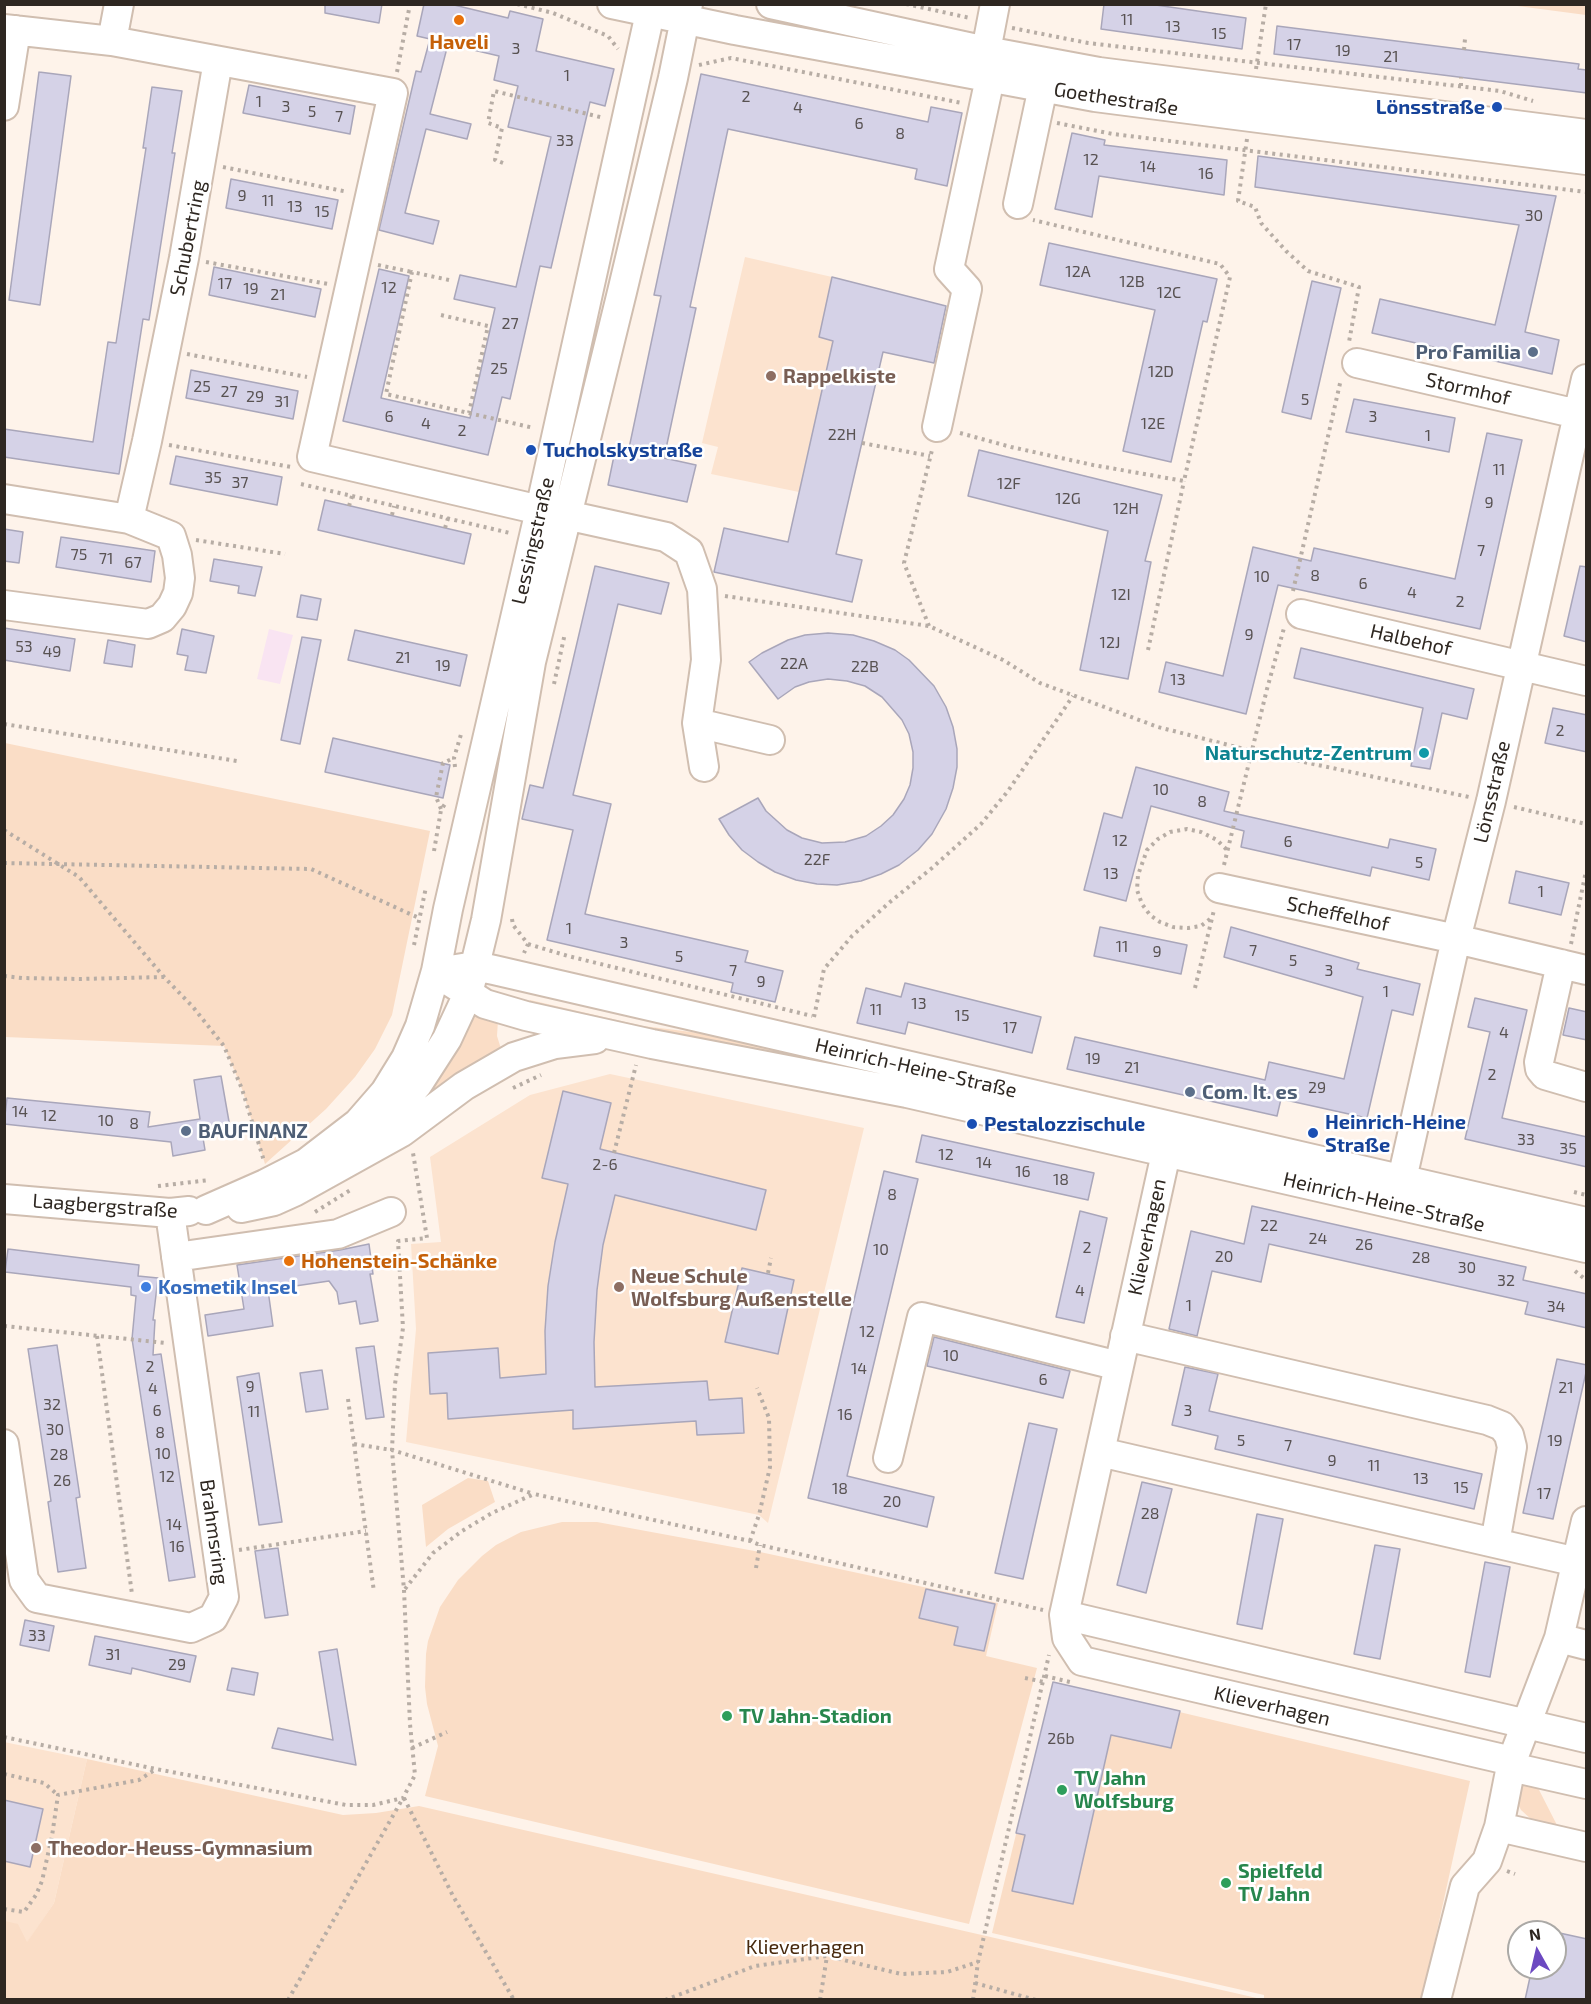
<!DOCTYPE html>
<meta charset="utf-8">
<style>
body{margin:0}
#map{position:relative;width:1591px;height:2004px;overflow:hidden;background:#fef3ea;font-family:"Exo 2",sans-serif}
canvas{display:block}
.frame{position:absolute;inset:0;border:6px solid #2e2721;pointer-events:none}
.north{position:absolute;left:1507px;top:1920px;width:60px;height:60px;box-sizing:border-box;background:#fff;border:2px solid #aba9a6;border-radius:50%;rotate:352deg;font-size:16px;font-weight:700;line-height:24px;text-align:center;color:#2e2721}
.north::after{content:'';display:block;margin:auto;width:21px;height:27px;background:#6c49c1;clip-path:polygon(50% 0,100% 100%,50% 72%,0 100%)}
</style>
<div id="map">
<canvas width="1591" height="2004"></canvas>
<div class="frame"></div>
<div class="north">N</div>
</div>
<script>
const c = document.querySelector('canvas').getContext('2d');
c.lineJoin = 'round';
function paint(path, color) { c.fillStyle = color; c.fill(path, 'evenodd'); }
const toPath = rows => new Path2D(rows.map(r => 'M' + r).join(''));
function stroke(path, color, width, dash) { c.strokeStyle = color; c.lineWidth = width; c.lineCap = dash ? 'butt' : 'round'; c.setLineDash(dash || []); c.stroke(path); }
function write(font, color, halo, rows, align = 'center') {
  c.font = font + ' "Exo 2",sans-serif'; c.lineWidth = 5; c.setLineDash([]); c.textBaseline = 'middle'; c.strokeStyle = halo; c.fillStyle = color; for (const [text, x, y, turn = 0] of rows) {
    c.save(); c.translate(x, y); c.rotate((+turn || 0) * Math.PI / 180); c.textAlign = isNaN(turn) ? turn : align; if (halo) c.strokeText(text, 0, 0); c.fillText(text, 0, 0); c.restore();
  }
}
paint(toPath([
 [745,257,832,277,819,337,833,341,818,411,867,421,857,468,807,458,799,492,711,474,718,447,702,443],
 [610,1074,864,1128,768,1523,759,1515,406,1442,416,1329,411,1244,441,1242,430,1157,530,1095],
 [4,1742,87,1759,54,1903,27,1943,5,1944]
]), '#fce3cf');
paint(toPath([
 [269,629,293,635,280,684,257,679]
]), '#f9e4f2');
paint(toPath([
 [1510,5,1586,5,1586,15],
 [5,743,430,831,392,1015,375,1049,355,1077,326,1109,265,1164,242,1089,224,1046,5,1037],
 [530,1000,643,1026,732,1037,840,1062,898,1080,528,1006],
 [472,1015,498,1020,497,1036,502,1052,428,1098,425,1095],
 [468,1478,488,1481,495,1502,448,1529,426,1547,422,1505],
 [562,1522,597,1522,760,1552,998,1603,986,1656,1037,1668,969,1924,425,1796,438,1746,427,1704,425,1687,426,1654,428,1641,440,1607,458,1580,482,1556,496,1545,521,1532],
 [1053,1682,1470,1781,1422,1999,1264,1999,1264,1995,992,1933],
 [87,1759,343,1815,376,1813,419,1806,1261,1999,5,1999,5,1921,18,1924,27,1942,54,1903],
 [1520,1783,1537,1786,1559,1829,1532,1820,1521,1810,1516,1800]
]), '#faddc6');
const building = toPath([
 [325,4,382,4,379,23,325,13,325,4],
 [424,4,450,4,508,18,510,11,543,19,536,51,614,69,605,106,590,102,551,268,540,266,510,399,502,397,488,455,343,421,379,269,409,276,381,398,470,418,495,308,454,299,460,275,516,287,551,137,508,127,518,86,494,80,499,56,448,44,430,114,471,124,467,139,426,129,405,213,439,221,433,244,379,230,416,71,421,72,430,39,417,36,424,4],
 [1104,4,1149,4,1246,18,1242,49,1101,29,1104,4],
 [1277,26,1579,64,1578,69,1587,70,1587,93,1274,54,1277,26],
 [39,72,71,76,40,305,9,300,39,72],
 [701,74,928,122,931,107,962,113,947,186,915,179,917,169,728,129,690,307,696,308,664,458,696,465,687,502,608,485,615,451,628,453,661,296,654,295,701,74],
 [249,85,355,106,350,134,243,113,249,85],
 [152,87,182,91,172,153,175,153,149,320,143,319,119,474,4,457,4,429,93,442,108,342,116,343,146,148,143,148,152,87],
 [1072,133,1105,140,1104,145,1227,160,1224,195,1099,176,1092,217,1055,209,1072,133],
 [1258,156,1556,196,1525,332,1559,340,1552,374,1372,333,1380,299,1495,325,1519,225,1255,187,1258,156],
 [231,179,338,200,332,229,226,208,231,179],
 [1049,243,1217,279,1207,322,1203,321,1171,462,1123,451,1155,310,1040,285,1049,243],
 [214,267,321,289,315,317,209,295,214,267],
 [832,277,946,306,934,363,883,352,836,554,862,560,852,602,714,572,724,528,788,542,833,341,819,337,832,277],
 [1312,281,1341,288,1311,419,1282,412,1312,281],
 [191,370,298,391,293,419,186,398,191,370],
 [1354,399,1455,418,1449,452,1346,432,1354,399],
 [1487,433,1522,440,1480,629,1278,585,1246,714,1159,692,1166,662,1223,676,1253,547,1311,561,1314,548,1455,579,1487,433],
 [979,450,1162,495,1145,561,1151,562,1128,679,1080,670,1108,531,968,496,979,450],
 [176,456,282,477,277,505,170,484,176,456],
 [325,500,471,534,464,564,318,530,325,500],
 [4,529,23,532,19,563,4,561,4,529],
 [61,537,155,551,151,582,56,567,61,537],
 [214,559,262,567,255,596,238,593,239,586,210,581,214,559],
 [595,566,669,583,661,614,618,604,573,795,611,804,585,914,748,951,745,962,783,971,775,1002,731,992,733,983,547,940,573,830,522,819,530,785,543,788,595,566],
 [1580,566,1587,567,1587,642,1564,636,1580,566],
 [301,595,321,599,317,620,297,617,301,595],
 [4,628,75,639,70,671,4,660,4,628],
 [182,629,214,636,206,673,185,670,188,656,177,654,182,629],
 [355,630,467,655,460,686,348,660,355,630],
 [828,633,853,635,874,641,895,650,909,660,934,686,946,707,953,727,957,749,957,767,953,788,946,809,932,834,918,850,899,865,881,874,861,881,837,885,817,884,796,880,775,872,758,862,742,850,729,835,719,819,758,798,766,811,787,830,802,838,822,843,845,842,866,836,881,826,893,815,904,799,910,785,913,768,913,752,909,734,902,720,882,697,865,686,847,681,828,679,809,682,795,687,778,699,749,662,762,653,788,640,805,635,828,633],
 [302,637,321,640,300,744,281,740,302,637],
 [108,640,135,645,132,667,104,663,108,640],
 [1301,648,1474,689,1467,719,1442,713,1430,769,1411,766,1423,708,1294,678,1301,648],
 [1553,708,1587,715,1587,752,1545,743,1553,708],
 [333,738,450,765,443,798,325,772,333,738],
 [1136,767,1229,792,1224,811,1388,848,1390,839,1436,849,1429,880,1372,867,1370,876,1241,847,1244,831,1151,806,1126,901,1084,890,1104,813,1122,818,1136,767],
 [1516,871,1569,883,1561,915,1509,903,1516,871],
 [1100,927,1187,945,1181,974,1094,956,1100,927],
 [1231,927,1359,963,1357,969,1420,984,1413,1015,1392,1010,1367,1118,1281,1099,1277,1116,1067,1069,1075,1037,1265,1080,1269,1062,1344,1079,1363,997,1224,957,1231,927],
 [905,983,1041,1017,1032,1053,908,1022,905,1034,857,1023,866,988,901,997,905,983],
 [1475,998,1527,1010,1502,1118,1587,1137,1587,1167,1465,1139,1490,1032,1468,1027,1475,998],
 [1569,1008,1587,1012,1587,1040,1563,1035,1569,1008],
 [221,1076,231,1133,203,1138,205,1150,173,1156,171,1142,4,1124,7,1098,150,1112,148,1127,200,1119,194,1080,221,1076],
 [563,1091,611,1103,600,1149,766,1190,756,1230,615,1195,603,1245,597,1290,594,1342,595,1387,707,1381,709,1400,742,1398,744,1433,697,1435,696,1421,573,1429,573,1410,448,1419,447,1393,430,1394,428,1353,498,1348,500,1378,546,1374,545,1331,548,1286,555,1242,568,1184,542,1178,563,1091],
 [922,1135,1094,1173,1088,1200,916,1162,922,1135],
 [884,1171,918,1179,847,1476,934,1497,927,1527,808,1498,884,1171],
 [1252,1206,1526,1267,1523,1280,1587,1294,1587,1328,1525,1314,1528,1302,1269,1244,1261,1282,1212,1271,1197,1336,1169,1329,1191,1231,1244,1244,1252,1206],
 [1080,1211,1107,1218,1084,1323,1056,1317,1080,1211],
 [369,1244,373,1274,370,1274,378,1321,360,1324,356,1301,339,1304,337,1292,329,1281,268,1290,273,1326,208,1336,205,1315,244,1309,237,1265,340,1250,369,1244],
 [8,1249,139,1265,138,1276,158,1278,153,1320,155,1320,153,1355,161,1354,195,1577,169,1581,132,1339,136,1296,131,1295,131,1287,5,1272,8,1249],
 [742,1268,794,1280,778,1354,725,1342,742,1268],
 [934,1337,1070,1371,1063,1398,927,1366,934,1337],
 [57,1345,80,1497,76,1498,86,1568,58,1572,48,1502,51,1501,28,1349,57,1345],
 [374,1346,384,1417,366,1419,356,1348,374,1346],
 [1557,1359,1587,1365,1587,1368,1553,1519,1523,1513,1557,1359],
 [1185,1367,1218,1374,1209,1411,1482,1474,1474,1509,1215,1449,1218,1436,1172,1425,1185,1367],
 [322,1370,328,1409,306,1412,300,1373,322,1370],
 [259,1373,282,1522,259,1525,237,1377,259,1373],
 [1029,1423,1057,1429,1023,1579,995,1573,1029,1423],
 [1142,1482,1172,1489,1146,1593,1117,1585,1142,1482],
 [1257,1514,1283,1519,1262,1629,1237,1624,1257,1514],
 [1375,1545,1400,1549,1380,1659,1354,1654,1375,1545],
 [278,1548,288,1615,265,1618,255,1551,278,1548],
 [1485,1562,1510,1567,1490,1677,1465,1672,1485,1562],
 [926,1589,995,1604,984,1651,954,1645,958,1627,919,1618,926,1589],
 [25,1620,54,1626,49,1651,20,1645,25,1620],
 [95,1636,196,1656,190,1682,132,1668,131,1674,89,1665,95,1636],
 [337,1649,356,1765,272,1748,278,1728,333,1740,319,1652,337,1649],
 [232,1668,258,1673,254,1695,227,1690,232,1668],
 [1053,1682,1180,1711,1171,1748,1111,1735,1073,1904,1012,1891,1025,1835,1016,1833,1053,1682],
 [4,1800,43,1809,30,1867,4,1861,4,1800],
 [1555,1932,1587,1939,1587,2000,1525,2000,1532,1968,1555,1968,1555,1932]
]);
paint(building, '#d5d2e7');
stroke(building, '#a9a6ba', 1.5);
const minor = toPath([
 [612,4,735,30,1095,97,1586,160],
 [771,4,986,51,1099,72,1586,134],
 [4,29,112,41,393,93,312,457,540,510],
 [112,41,119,4],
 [986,51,995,4],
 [4,106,16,30],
 [1018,204,1043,87],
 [1357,363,1586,416],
 [937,427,967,289,949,269,990,78],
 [4,499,129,519,171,536,177,555,180,578,178,593,172,606,162,618,148,624,4,605],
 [566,515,666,537,689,552,702,589,706,660,697,723,704,767],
 [129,519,147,441,184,258,218,61],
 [1301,614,1586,681],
 [697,723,770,740],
 [1219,888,1456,939,1586,970],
 [1561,964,1539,1062,1540,1069,1545,1075,1586,1087],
 [456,969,475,966,494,970,1586,1222],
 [452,983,485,1004,526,1016,652,1044,907,1093,1586,1248],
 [1170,1135,1064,1615,1067,1638,1082,1661,1512,1761],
 [337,1167,380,1128,418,1084,447,1039,468,994,486,920,531,662,622,292,673,78,688,4],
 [1398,1197,1456,939,1491,801,1586,379],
 [4,1199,170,1213,189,1211],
 [241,1208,274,1201,294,1192,402,1132,464,1086,514,1057,555,1044,595,1039],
 [206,1210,265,1184,306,1163,358,1123,385,1092,406,1058,420,1026,436,971,448,909,540,510,652,4],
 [176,1257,338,1234,391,1212],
 [1125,1336,1487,1420,1502,1426,1509,1435,1512,1447,1495,1543],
 [4,1444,24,1580,37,1598,191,1628,213,1618,224,1597,170,1213],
 [1100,1452,1577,1562],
 [888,1458,922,1317,1119,1366],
 [1064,1615,1586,1738],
 [1559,1638,1586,1645],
 [1511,1767,1586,1784],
 [1499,1827,1586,1847],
 [1436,2000,1465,1886,1487,1861,1499,1827,1512,1761,1559,1638,1586,1521]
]);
stroke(minor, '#d0beb0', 32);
stroke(toPath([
 [517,4,553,13,608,36,618,49],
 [906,4,970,18],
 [1012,28,1088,43,1500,91,1533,101],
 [1464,50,1465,39],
 [699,65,731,58,962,103],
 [1256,69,1266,4],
 [397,72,410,4],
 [1461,86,1461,77],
 [1057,123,1113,134,1586,192],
 [1247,139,1238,201,1255,207,1261,223,1286,251,1308,271,1359,287,1349,342],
 [503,163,495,160,502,128,488,123,494,91,604,118],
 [223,167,348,192],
 [206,262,328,284],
 [378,265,412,272],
 [449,280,412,272,386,394,534,428],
 [441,315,488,326,469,413],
 [187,354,307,377],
 [960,433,1011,447,1093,465,1184,481,1230,277,1220,264,1033,220],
 [862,443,930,456],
 [169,445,291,467],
 [301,484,510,533],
 [349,506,352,496],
 [392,515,394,506],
 [445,528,448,518],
 [196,540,285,554],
 [1293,591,1341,379],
 [725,596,929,626,1003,660,1040,683,1158,727,1252,751,1469,797],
 [929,626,904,563,932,450],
 [1148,650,1184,481],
 [554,684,565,633],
 [4,724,237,761],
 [455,767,454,758,462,731],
 [1514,807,1586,824],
 [441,809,436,797,443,763,454,758],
 [4,830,79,877,164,977,193,1007,224,1046,242,1089,264,1161],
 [434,851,441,810,447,801],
 [4,863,311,869,419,918],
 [1224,865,1267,689,1284,628],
 [512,919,513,925,528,944,524,953],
 [1210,919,1201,926,1188,928,1173,927,1160,922,1150,915,1142,904,1137,890,1138,875,1147,850,1158,839,1170,832,1187,829,1201,832,1217,840,1227,850],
 [528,944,568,956,812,1016],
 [1571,944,1586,871],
 [414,945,426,887],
 [4,976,22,978,80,979,164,977],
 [1195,988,1214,910],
 [814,1017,824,969,852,936,890,902,932,868,981,824,1008,791,1073,696],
 [513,1088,541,1075],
 [614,1153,636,1065],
 [158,1186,210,1180],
 [1574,1192,1586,1195],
 [315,1212,352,1189],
 [1575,1271,1586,1280],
 [768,1273,771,1258],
 [4,1326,166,1343],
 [97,1336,132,1594],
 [348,1399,374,1592],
 [354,1444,392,1450,534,1494],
 [750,1541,759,1515,770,1467,769,1418,757,1388],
 [239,1550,366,1531],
 [756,1568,760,1545],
 [405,1589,433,1553,462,1531,492,1513,534,1494,750,1541,760,1545,1043,1610],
 [1045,1676,1070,1682],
 [1025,1678,1044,1682],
 [4,1737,156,1769,346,1805,373,1805,403,1798,415,1775,410,1724,404,1590,392,1450,395,1384,403,1328,398,1241,427,1238,413,1153],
 [412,1748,447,1732],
 [4,1774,44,1783,58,1795],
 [404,1798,453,1896,514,2000],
 [1507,1871,1515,1874],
 [4,1909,24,1912,36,1895,42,1881,52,1836,58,1795,139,1780,156,1769],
 [975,1983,1036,2000],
 [288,2000,403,1798],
 [665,2000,755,1966,827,1956,901,1974,947,1972,978,1962],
 [820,2000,827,1956],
 [973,2000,978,1962,1049,1655]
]), '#b7ada5', 4, [3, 4.5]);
stroke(minor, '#fff', 28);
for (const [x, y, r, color] of [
 [459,20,6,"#e8710a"],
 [1497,107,6,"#1a4fb4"],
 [1533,352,6,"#5c6f8a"],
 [771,376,6,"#8d6e63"],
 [531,450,6,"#1a4fb4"],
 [1424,753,6,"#0f9aa8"],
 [1190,1092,6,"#5c6f8a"],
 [972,1124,6,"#1a4fb4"],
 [186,1131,6,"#5c6f8a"],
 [1313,1133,6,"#1a4fb4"],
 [289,1261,6,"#e8710a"],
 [146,1287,6,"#3f7fe0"],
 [619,1287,6,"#8d6e63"],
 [727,1716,6,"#2e9e5b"],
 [1062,1790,6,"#2e9e5b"],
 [36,1848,6,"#8d6e63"],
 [1226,1883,6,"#2e9e5b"]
]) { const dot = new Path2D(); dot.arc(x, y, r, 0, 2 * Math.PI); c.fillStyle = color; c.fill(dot); stroke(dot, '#fff', 2); }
write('16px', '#585252', null, [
 ["11",1127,20],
 ["13",1173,27],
 ["15",1219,34],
 ["17",1294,45],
 ["3",516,49],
 ["19",1343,51],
 ["21",1391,57],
 ["1",567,76],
 ["2",746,97],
 ["1",259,102],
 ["3",286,107],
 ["4",798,108],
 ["5",312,112],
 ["7",339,117],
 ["6",859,124],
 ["8",900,134],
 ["33",565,141],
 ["12",1091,160],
 ["14",1148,167],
 ["16",1206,174],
 ["9",242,196],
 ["11",268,201],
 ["13",295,207],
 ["15",322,212],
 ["30",1534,216],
 ["12A",1078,272],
 ["12B",1132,282],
 ["17",225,284],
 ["12",389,288],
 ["19",251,289],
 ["12C",1169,293],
 ["21",278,295],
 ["27",510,324],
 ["25",499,369],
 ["12D",1161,372],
 ["25",202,387],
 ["27",229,392],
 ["29",255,397],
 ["5",1305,400],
 ["31",282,402],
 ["6",389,417],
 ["3",1373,417],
 ["4",426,424],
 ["12E",1153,424],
 ["2",462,431],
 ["22H",842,435],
 ["1",1428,436],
 ["11",1499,470],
 ["35",213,478],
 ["37",240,483],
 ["12F",1009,484],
 ["12G",1068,499],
 ["9",1489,503],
 ["12H",1126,509],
 ["7",1481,551],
 ["75",79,555],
 ["71",106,559],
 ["67",133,563],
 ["8",1315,576],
 ["10",1262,577],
 ["6",1363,584],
 ["4",1412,593],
 ["12I",1121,595],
 ["2",1460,602],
 ["9",1249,635],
 ["12J",1110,643],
 ["53",24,647],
 ["49",52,652],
 ["21",403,658],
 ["22A",794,664],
 ["19",443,666],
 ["22B",865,667],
 ["13",1178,680],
 ["2",1560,731],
 ["10",1161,790],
 ["8",1202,802],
 ["12",1120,841],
 ["6",1288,842],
 ["22F",817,860],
 ["5",1419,863],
 ["13",1111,874],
 ["1",1541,892],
 ["1",569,929],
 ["3",624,943],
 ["11",1122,947],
 ["7",1253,951],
 ["9",1157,952],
 ["5",679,957],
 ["5",1293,961],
 ["7",733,971],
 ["3",1329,971],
 ["9",761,982],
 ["1",1386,992],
 ["13",919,1004],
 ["11",876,1010],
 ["15",962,1016],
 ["17",1010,1028],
 ["4",1504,1033],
 ["19",1093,1059],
 ["21",1132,1068],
 ["2",1492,1075],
 ["29",1317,1088],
 ["14",20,1112],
 ["12",49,1116],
 ["10",106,1121],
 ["8",134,1124],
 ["33",1526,1140],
 ["35",1568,1149],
 ["12",946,1155],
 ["14",984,1163],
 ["2-6",605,1165],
 ["16",1023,1172],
 ["18",1061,1180],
 ["8",892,1195],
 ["22",1269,1226],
 ["24",1318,1239],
 ["26",1364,1245],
 ["2",1087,1248],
 ["10",881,1250],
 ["20",1224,1257],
 ["28",1421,1258],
 ["30",1467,1268],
 ["32",1506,1281],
 ["4",1080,1291],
 ["1",1189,1306],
 ["34",1556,1307],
 ["12",867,1332],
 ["10",951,1356],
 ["2",150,1367],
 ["14",859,1369],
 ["6",1043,1380],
 ["9",250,1387],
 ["21",1566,1388],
 ["4",153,1389],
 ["32",52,1405],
 ["6",157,1411],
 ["3",1188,1411],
 ["11",254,1412],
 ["16",845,1415],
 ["30",55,1430],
 ["8",160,1433],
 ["5",1241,1441],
 ["19",1555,1441],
 ["7",1288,1446],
 ["10",163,1454],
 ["28",59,1455],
 ["9",1332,1461],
 ["11",1374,1466],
 ["12",167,1477],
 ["13",1421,1479],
 ["26",62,1481],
 ["15",1461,1488],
 ["18",840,1489],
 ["17",1544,1494],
 ["20",892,1502],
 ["28",1150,1514],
 ["14",174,1525],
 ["16",177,1547],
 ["33",37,1636],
 ["31",113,1655],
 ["29",177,1665],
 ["26b",1061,1739]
]);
write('bold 20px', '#c56008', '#fff', [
 ["Haveli",459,42],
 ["Hohenstein-Schänke",301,1261,"left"]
]);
write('20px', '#2e2721', '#fff', [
 ["Goethestraße",1116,99,9],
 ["Schubertring",188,238,-79],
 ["Stormhof",1468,389,13],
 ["Lessingstraße",533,541,-77],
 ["Halbehof",1411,640,13],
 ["Lönsstraße",1492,792,-77],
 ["Scheffelhof",1338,914,12],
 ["Heinrich-Heine-Straße",916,1068,13],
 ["Heinrich-Heine-Straße",1384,1202,13],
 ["Laagbergstraße",105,1206,4],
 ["Klieverhagen",1147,1237,-78],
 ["Brahmsring",214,1532,82],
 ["Klieverhagen",1272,1706,13]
]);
write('bold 20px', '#164399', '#fff', [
 ["Lönsstraße",1485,107,"right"],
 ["Tucholskystraße",543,450],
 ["Heinrich-Heine",1325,1122],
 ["Straße",1325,1145],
 ["Pestalozzischule",984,1124]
], 'left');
write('bold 20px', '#4e5e75', '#fff', [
 ["Pro Familia",1521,352,"right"],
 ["Com. It. es",1202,1092],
 ["BAUFINANZ",198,1131]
], 'left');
write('bold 20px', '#785e54', '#fff', [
 ["Rappelkiste",783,376],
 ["Neue Schule",631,1276],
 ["Wolfsburg Außenstelle",631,1299],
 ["Theodor-Heuss-Gymnasium",48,1848]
], 'left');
write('bold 20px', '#0d838f', '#fff', [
 ["Naturschutz-Zentrum",1412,753]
], 'right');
write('bold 20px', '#366cbe', '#fff', [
 ["Kosmetik Insel",158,1287]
], 'left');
write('bold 20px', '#27864d', '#fff', [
 ["TV Jahn-Stadion",739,1716],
 ["TV Jahn",1074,1778],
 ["Wolfsburg",1074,1801],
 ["Spielfeld",1238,1871],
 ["TV Jahn",1238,1894]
], 'left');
write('20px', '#47290d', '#fff', [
 ["Klieverhagen",805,1947]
]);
</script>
